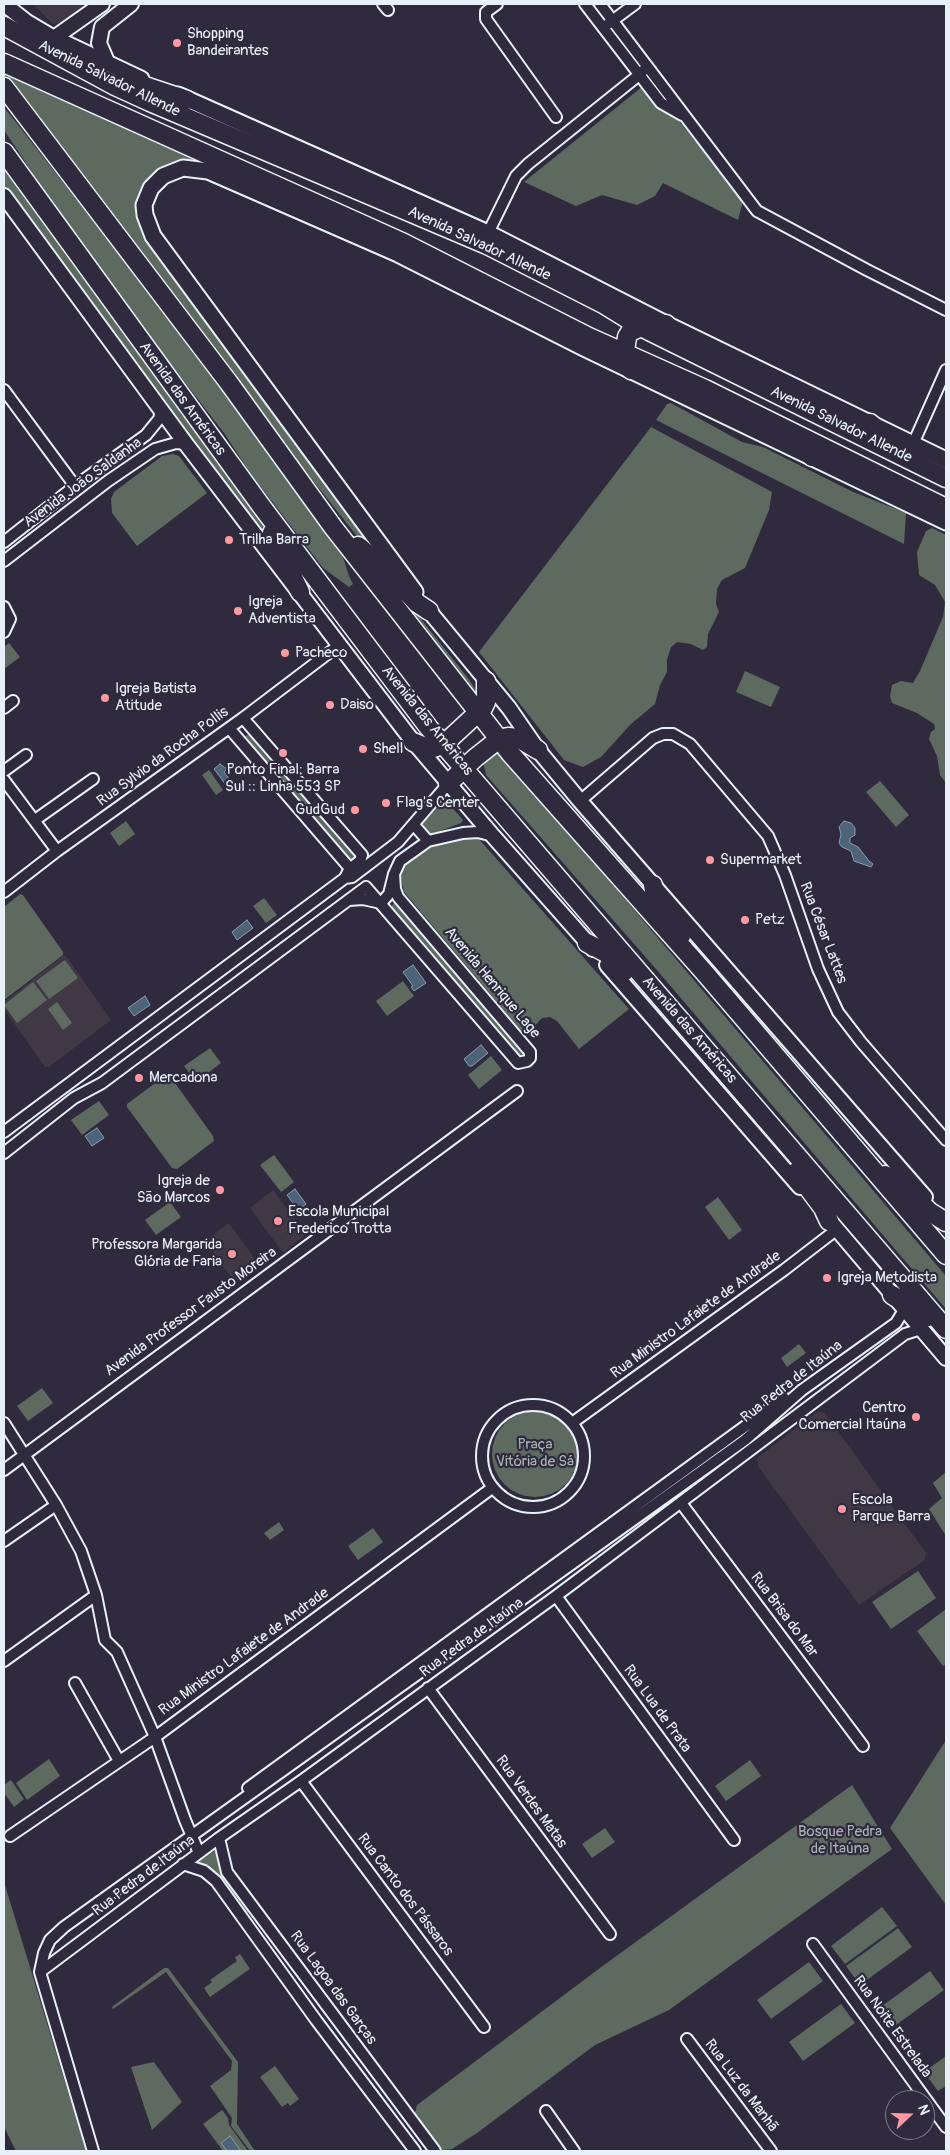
<!DOCTYPE html>
<meta charset="utf-8">
<style>
body{margin:0}
#map{position:relative;width:950px;height:2155px;overflow:hidden;background:#2f2a3d;font-family:Pangolin,sans-serif}
canvas{display:block}
.frame{position:absolute;inset:0;border:5px solid #e8f1f8;pointer-events:none}
.north{position:absolute;left:885px;top:2090px;width:50px;height:50px;box-sizing:border-box;background:#2f2a3d;border:1px solid #797a88;border-radius:50%;rotate:69deg;font-size:14px;font-weight:700;line-height:20px;text-align:center;color:#e8f1f8}
.north::after{content:'';display:block;margin:auto;width:18px;height:22px;background:#ff9aa2;clip-path:polygon(50% 0,100% 100%,50% 72%,0 100%)}
</style>
<div id="map">
<canvas width="950" height="2155"></canvas>
<div class="frame"></div>
<div class="north">N</div>
</div>
<script>
const c = document.querySelector('canvas').getContext('2d');
c.lineJoin = 'round';
function paint(path, color) { c.fillStyle = color; c.fill(path, 'evenodd'); }
const toPath = rows => new Path2D(rows.map(r => 'M' + r).join(''));
function stroke(path, color, width, dash) { c.strokeStyle = color; c.lineWidth = width; c.lineCap = dash ? 'butt' : 'round'; c.setLineDash(dash || []); c.stroke(path); }
function write(font, color, halo, rows, align = 'center') {
  c.font = font + ' Pangolin,sans-serif'; c.lineWidth = 4.5; c.setLineDash([]); c.textBaseline = 'middle'; c.strokeStyle = halo; c.fillStyle = color; for (const [text, x, y, turn = 0] of rows) {
    c.save(); c.translate(x, y); c.rotate((+turn || 0) * Math.PI / 180); c.textAlign = isNaN(turn) ? turn : align; if (halo) c.strokeText(text, 0, 0); c.fillText(text, 0, 0); c.restore();
  }
}
paint(toPath([
 [33,4,97,4,77,17,53,24],
 [63,956,66,956,111,1020,49,1067,45,1067,4,1009,4,1002],
 [273,1190,306,1234,283,1253,250,1208],
 [229,1223,260,1266,236,1284,205,1241],
 [817,1412,824,1412,926,1553,925,1560,859,1605,758,1466,757,1458]
]), '#403945');
paint(toPath([
 [4,68,202,159,199,162,185,163,157,172,150,178,143,192,140,216,377,555,367,549,273,430,134,245,4,76],
 [648,82,743,201,738,220,663,183,655,196,637,205,602,195,576,206,524,182],
 [4,107,183,336,304,500,341,551,349,576,353,584,349,587,323,568,251,474,224,433,121,300,71,231,4,130],
 [4,163,264,526,269,533,265,535,215,471,4,187],
 [671,403,742,442,763,447,851,491,906,513,904,544,656,420,667,404],
 [651,427,772,492,769,510,745,568,722,580,717,589,716,604,719,612,708,634,707,647,703,650,691,644,677,642,671,647,667,660,667,672,660,685,655,704,631,724,601,757,583,767,564,760,479,652],
 [173,454,179,456,207,493,137,546,112,513,111,499,114,492,162,456],
 [932,528,946,535,946,783,940,775,937,756,929,739,931,732,935,729,934,724,917,713,892,703,890,696,892,685,901,681,913,683,920,671,943,617,945,602,935,585,919,575,917,552,926,531],
 [371,562,409,604,468,678,477,692,478,701],
 [9,643,20,657,4,669,4,647],
 [745,671,780,687,771,707,736,692],
 [250,733,356,856,351,861,244,737],
 [498,750,946,1276,946,1309,656,969,486,775,484,766,485,762],
 [209,770,223,790,216,795,202,775],
 [880,781,909,815,896,827,866,792],
 [449,804,463,820,461,823,428,836,420,826,440,805],
 [126,821,135,834,119,846,110,833],
 [471,837,478,838,629,1009,579,1049,557,1021,550,1017,542,1018,528,1033,523,1033,404,892,400,874,405,865,428,848,453,838],
 [20,894,23,895,63,952,63,955,4,1000,4,907],
 [264,898,277,915,266,923,253,906],
 [394,903,396,903,525,1053,525,1055,520,1058,390,908],
 [65,960,78,978,49,999,36,981],
 [403,981,414,996,387,1016,376,1001],
 [33,982,47,1000,17,1023,4,1005],
 [57,1002,72,1023,63,1030,48,1009],
 [210,1048,221,1063,196,1082,184,1066],
 [491,1056,502,1070,479,1089,468,1075],
 [166,1075,170,1076,213,1136,214,1141,177,1169,172,1168,127,1107,127,1104],
 [99,1101,109,1115,82,1135,71,1120],
 [274,1155,294,1182,281,1192,260,1165],
 [718,1197,742,1230,729,1240,705,1207],
 [170,1202,181,1217,156,1235,145,1220],
 [799,1344,806,1353,787,1367,781,1358],
 [42,1388,53,1403,28,1421,17,1406],
 '492 1454a43 43 0 1 1 86 0a43 43 0 1 1-86 0Z',
 [946,1472,946,1536,929,1509,942,1498,933,1483],
 [279,1522,284,1530,270,1540,264,1533],
 [373,1528,383,1542,358,1560,348,1546],
 [918,1571,936,1598,891,1629,872,1602],
 [946,1609,946,1664,943,1666,917,1631],
 [946,1740,946,1905,890,1828],
 [49,1759,60,1776,27,1800,16,1783],
 [750,1760,761,1776,726,1801,715,1786],
 [11,1780,24,1799,14,1807,4,1793,4,1785],
 [852,1785,892,1849,669,2010,595,2045,477,2133,452,2149,442,2150,415,2113,417,2105,604,1965],
 [605,1828,615,1842,592,1858,582,1844],
 [216,1850,222,1872,250,1908,250,1912,244,1913,195,1862],
 [4,1882,22,1941,86,2151,16,2151,4,2127],
 [882,1907,897,1926,845,1964,831,1946],
 [898,1928,912,1947,860,1985,846,1966],
 [240,1954,250,1969,210,1997,204,1988,212,1982,210,1980,237,1961,235,1957],
 [809,1962,823,1981,771,2019,757,2000],
 [164,1968,168,1968,238,2062,237,2124,255,2151,250,2151,231,2126,232,2118,210,2086,231,2070,232,2061,166,1972,113,2009,112,2007],
 [930,1971,944,1990,892,2028,878,2009],
 [841,2004,855,2023,803,2061,789,2042],
 [946,2056,946,2086,938,2091,924,2072],
 [154,2062,182,2102,152,2130,131,2067],
 [275,2066,299,2099,290,2106,288,2103,282,2107,260,2077],
 [222,2110,228,2118,229,2125,248,2151,223,2151,203,2124]
]), '#5e6a60');
const water = toPath([
 [220,764,227,769,224,772,231,781,226,785,214,769,220,764],
 [844,821,851,823,855,828,855,835,850,838,850,843,858,847,869,861,873,864,871,867,854,861,851,851,842,847,839,843,841,834,839,827,844,821],
 [247,920,253,928,237,940,232,932,247,920],
 [413,965,426,983,414,991,411,987,413,986,403,972,413,965],
 [145,996,150,1005,134,1016,128,1008,145,996],
 [481,1045,488,1053,472,1066,469,1066,464,1059,481,1045],
 [97,1128,104,1138,92,1146,85,1136,97,1128],
 [295,1189,306,1204,298,1210,287,1195,295,1189],
 [230,2136,241,2151,227,2151,221,2143,230,2136]
]);
paint(water, '#4d6478');
stroke(water, '#8b9cab', 1);
const street = toPath([
 [383,4,388,10],
 [497,4,486,12,486,19,556,117],
 [585,4,661,103,682,115],
 [600,4,757,211,867,270,946,310],
 [608,24,635,4],
 [488,233,516,176,528,164,639,75,647,67],
 [4,390,75,486],
 [913,444,946,370],
 [4,542,75,486,146,435,159,419,161,410],
 [4,561,108,481,155,449,176,443,186,444],
 [4,607,10,619,4,632],
 [4,708,13,701],
 [229,728,347,865,351,868,360,861,362,855,243,718],
 [4,771,26,755],
 [4,780,57,851],
 [580,801,653,738,663,734,673,734,690,744,768,836,785,875,818,969,838,1012,861,1042,946,1140],
 [35,820,93,779],
 [414,825,428,841],
 [348,872,345,878,352,877,398,842,448,784],
 [4,892,57,851,243,718,338,646],
 [349,900,363,899,381,903,389,894,394,874,400,861,428,841,463,833,478,832,493,836],
 [4,1132,345,878],
 [4,1153,74,1098,102,1083,366,887,518,1063,527,1061,530,1058,530,1052,398,897,395,889,394,874],
 '482 1456a51 51 0 1 1 102 0a51 51 0 1 1-102 0Z',
 [4,1423,56,1505,81,1551,96,1595,105,1640,117,1652,155,1737,185,1820,199,1853],
 [572,1423,784,1270,836,1230],
 [4,1470,517,1091],
 [681,1503,863,1746],
 [4,1541,56,1505],
 [556,1596,734,1840],
 [4,1661,96,1595],
 [75,1683,119,1761],
 [428,1688,610,1934],
 [301,1781,484,2027],
 [248,1788,784,1398],
 [10,1836,155,1737,492,1488],
 [219,1838,227,1872,435,2151],
 [183,1864,204,1871,216,1881,316,2020,415,2151],
 [813,1944,946,2127],
 [40,1972,219,1838,301,1781,556,1596,905,1334,921,1329],
 [687,2039,771,2151],
 [546,2111,574,2151],
 [93,2151,40,1972,44,1953,50,1940,64,1927,745,1440,802,1390,896,1323,904,1310]
]);
const secondary = toPath([
 [4,4,27,22,54,38,102,4],
 [108,64,99,43,102,27,131,4],
 [4,196,186,444,411,739,493,836,593,949],
 [429,611,509,708,538,750,580,801,925,1197],
 [607,965,800,1187],
 [824,1214,946,1358]
]);
const primary = toPath([
 [54,38,141,79],
 [178,95,488,233,666,324,946,460],
 [415,592,153,236,145,215,144,205,151,188,163,176,183,168,208,171,398,254,584,348,946,522]
]);
const highway = toPath([
 [4,26,115,86,150,102,487,245,605,305,639,326,946,478],
 [4,63,404,243,589,337,705,389,946,508],
 [124,79,187,100],
 [4,87,229,383,333,527,510,753,704,972,946,1255],
 [4,152,262,507,429,728,946,1329],
 [631,370,625,351,627,337,630,332,647,324,666,324],
 [870,423,883,434,898,443],
 [792,440,805,448,812,457],
 [272,533,300,592],
 [358,546,382,566,417,603,429,611],
 [413,742,425,747,434,748,444,744,483,708,486,702,486,681],
 [448,784,475,758,499,739,508,737,518,738,538,750],
 [653,885,655,896,670,915,681,936],
 [587,943,606,953,624,972],
 [796,1172,823,1208,829,1221],
 [885,1175,909,1191,930,1212,946,1222],
 [892,1295,928,1317]
]);
stroke(street, '#e8f1f8', 14);
stroke(secondary, '#e8f1f8', 18);
stroke(primary, '#e8f1f8', 19);
stroke(highway, '#e8f1f8', 21);
stroke(street, '#2f2a3d', 10);
stroke(secondary, '#2f2a3d', 14);
stroke(primary, '#2f2a3d', 15);
stroke(highway, '#2f2a3d', 18);
for (const [x, y, r, color] of [
 [177,43,5,"#ff9aa2"],
 [229,540,5,"#ff9aa2"],
 [238,611,5,"#ff9aa2"],
 [285,653,5,"#ff9aa2"],
 [105,698,5,"#ff9aa2"],
 [330,705,5,"#ff9aa2"],
 [363,749,5,"#ff9aa2"],
 [283,753,5,"#ff9aa2"],
 [386,803,5,"#ff9aa2"],
 [355,810,5,"#ff9aa2"],
 [710,860,5,"#ff9aa2"],
 [745,920,5,"#ff9aa2"],
 [139,1078,5,"#ff9aa2"],
 [220,1190,5,"#ff9aa2"],
 [278,1221,5,"#ff9aa2"],
 [232,1254,5,"#ff9aa2"],
 [827,1278,5,"#ff9aa2"],
 [916,1417,5,"#ff9aa2"],
 [842,1509,5,"#ff9aa2"]
]) { const dot = new Path2D(); dot.arc(x, y, r, 0, 2 * Math.PI); c.fillStyle = color; c.fill(dot); stroke(dot, '#2f2a3d', 2); }
write('15px', '#e8f1f8', '#2f2a3d', [
 ["Shopping",187,34],
 ["Bandeirantes",187,51],
 ["Trilha Barra",239,540],
 ["Igreja",248,602],
 ["Adventista",248,619],
 ["Pacheco",295,653],
 ["Igreja Batista",115,689],
 ["Atitude",115,706],
 ["Daiso",340,705],
 ["Shell",373,749],
 ["Ponto Final: Barra",283,770,"center"],
 ["Sul :: Linha 553 SP",283,787,"center"],
 ["Flag's Center",396,803],
 ["GudGud",345,810,"right"],
 ["Supermarket",720,860],
 ["Petz",755,920],
 ["Mercadona",149,1078],
 ["Igreja de",210,1181,"right"],
 ["São Marcos",210,1198,"right"],
 ["Escola Municipal",288,1212],
 ["Frederico Trotta",288,1229],
 ["Professora Margarida",222,1245,"right"],
 ["Glória de Faria",222,1262,"right"],
 ["Igreja Metodista",837,1278],
 ["Centro",906,1408,"right"],
 ["Comercial Itaúna",906,1425,"right"],
 ["Escola",852,1500],
 ["Parque Barra",852,1517]
], 'left');
write('15px', '#e8f1f8', '#2f2a3d', [
 ["Avenida Salvador Allende",109,79,26],
 ["Avenida Salvador Allende",479,244,25],
 ["Avenida das Américas",182,399,54],
 ["Avenida Salvador Allende",841,425,26],
 ["Avenida João Saldanha",83,483,-36],
 ["Avenida das Américas",427,721,51],
 ["Rua Sylvio da Rocha Pollis",163,757,-36],
 ["Rua César Lattes",823,933,69],
 ["Avenida Henrique Lage",492,983,50],
 ["Avenida das Américas",689,1030,49],
 ["Avenida Professor Fausto Moreira",191,1312,-36],
 ["Rua Ministro Lafaiete de Andrade",696,1315,-36],
 ["Rua Pedra de Itaúna",792,1382,-38],
 ["Rua Brisa do Mar",784,1615,53],
 ["Rua Pedra de Itaúna",472,1638,-36],
 ["Rua Ministro Lafaiete de Andrade",244,1652,-36],
 ["Rua Lua de Prata",657,1709,54],
 ["Rua Verdes Matas",531,1802,54],
 ["Rua Pedra de Itaúna",144,1876,-37],
 ["Rua Canto dos Pássaros",405,1895,53],
 ["Rua Lagoa das Garças",333,1988,54],
 ["Rua Noite Estrelada",892,2027,54],
 ["Rua Luz da Manhã",741,2086,53]
]);
write('15px', '#aab4b4', '#2f2a3d', [
 ["Praça",535,1445],
 ["Vitória de Sá",535,1462],
 ["Bosque Pedra",840,1832],
 ["de Itaúna",840,1849]
]);
</script>
